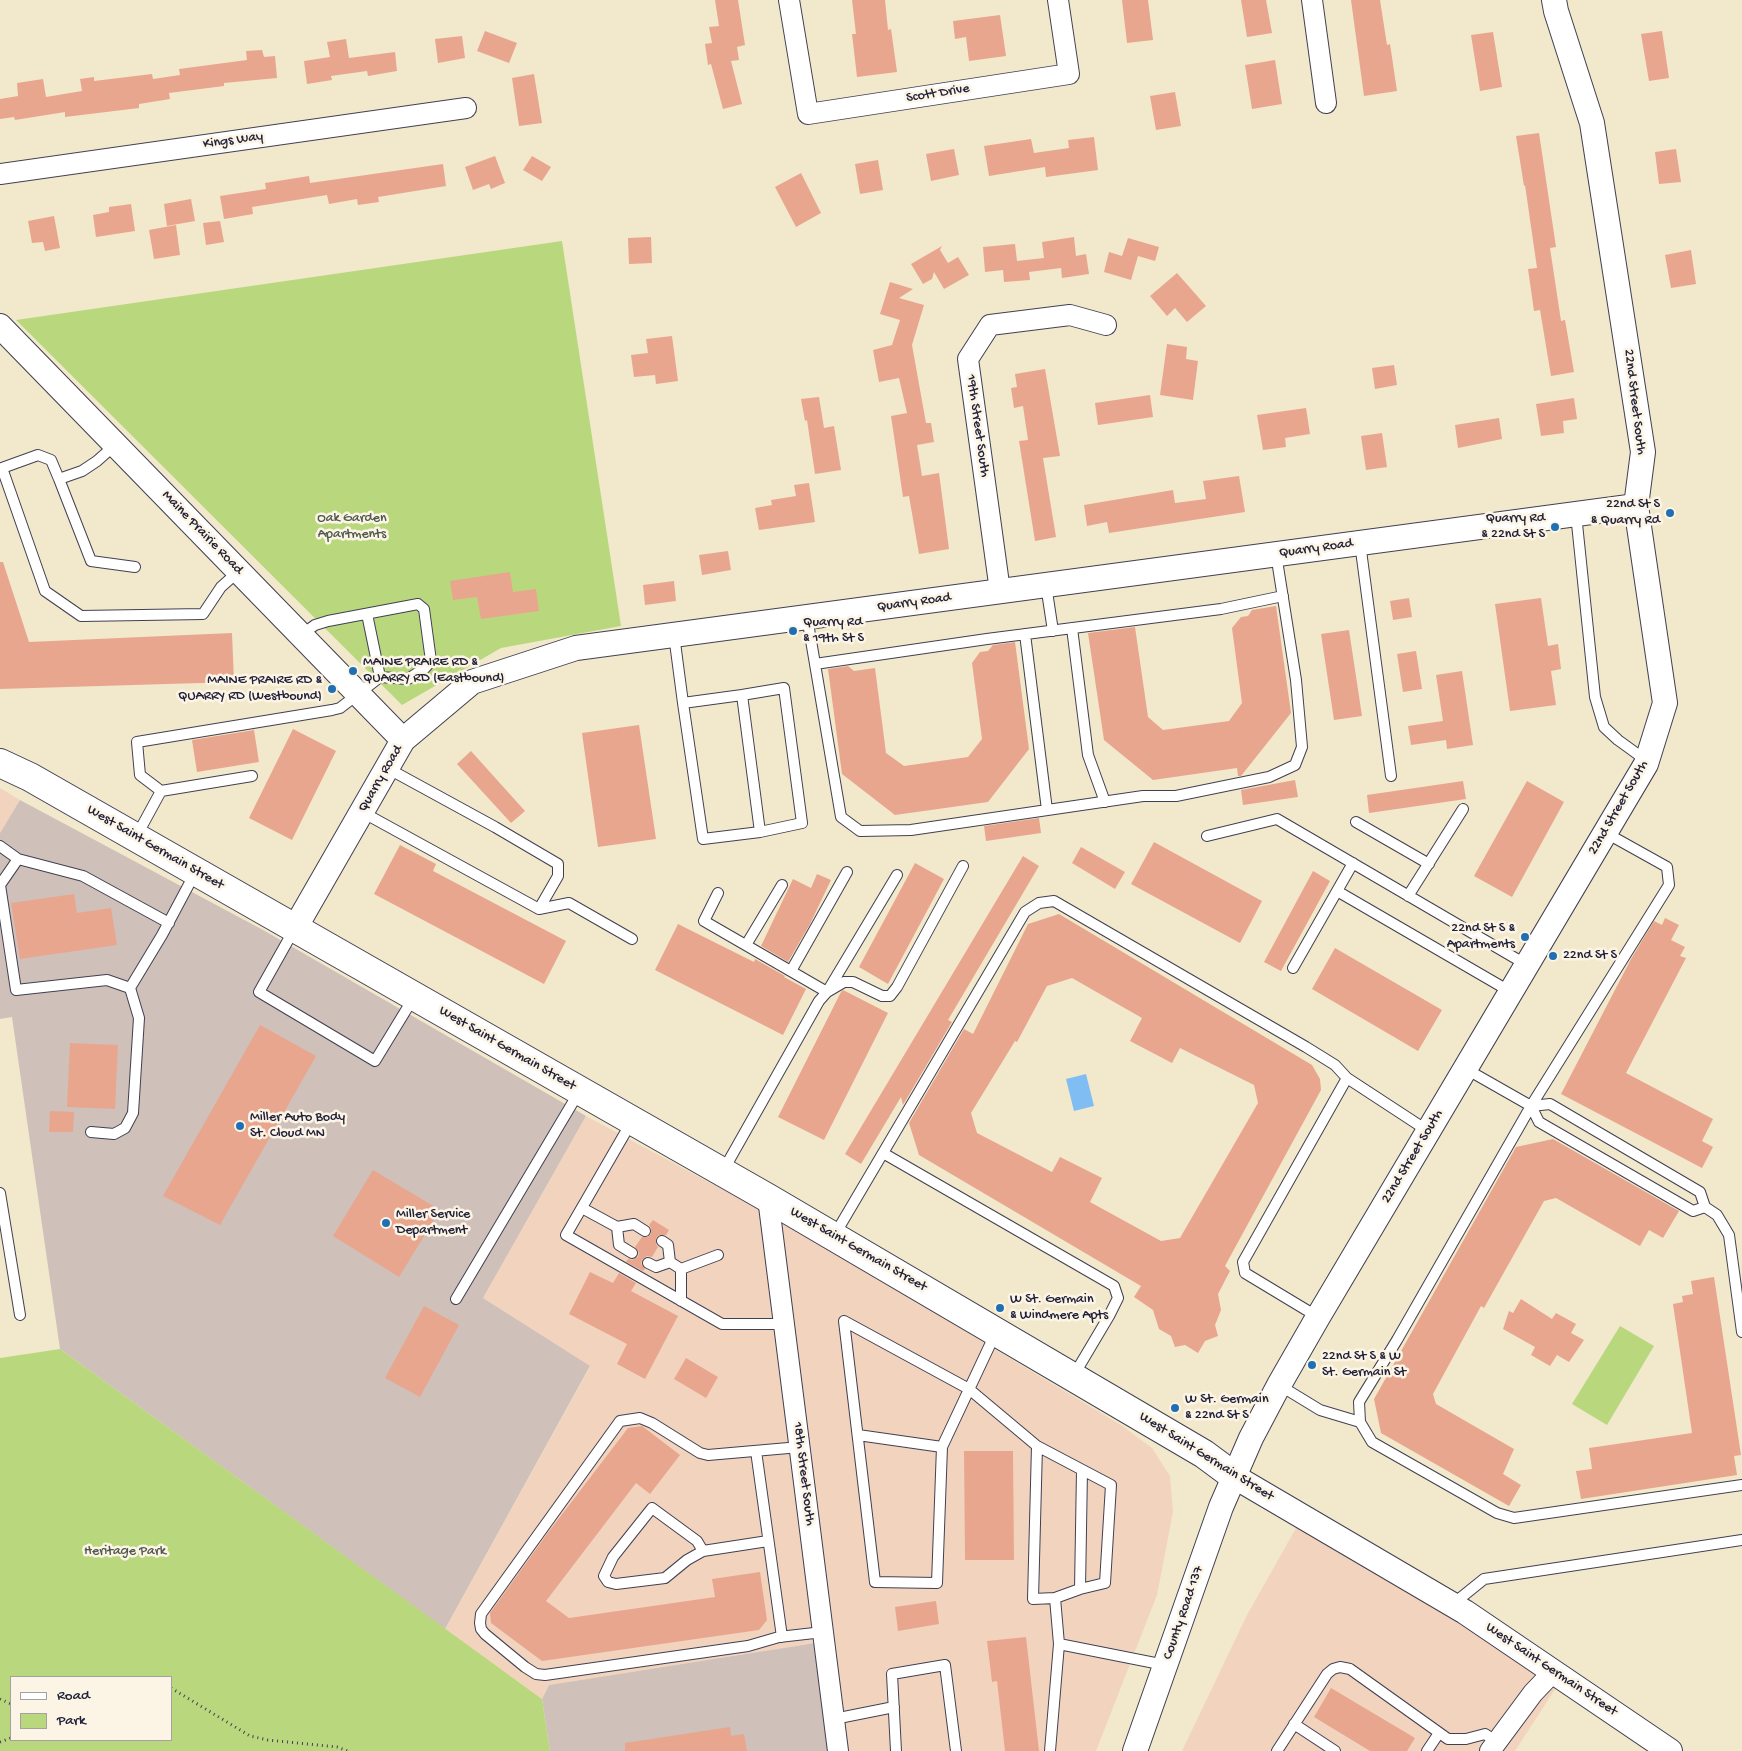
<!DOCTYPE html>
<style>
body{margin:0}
#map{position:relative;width:1742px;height:1751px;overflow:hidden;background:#f2e8cc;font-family:"Gochi Hand",sans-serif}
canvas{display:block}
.legend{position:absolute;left:10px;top:1676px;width:162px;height:65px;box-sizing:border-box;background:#fcf5e5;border:1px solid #a5a1a1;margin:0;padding:6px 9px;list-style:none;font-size:15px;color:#22223b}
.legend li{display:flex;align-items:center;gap:10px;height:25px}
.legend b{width:25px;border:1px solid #a5a1a1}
</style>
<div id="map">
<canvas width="1742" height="1751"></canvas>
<ul class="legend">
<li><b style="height:6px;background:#fff"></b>Road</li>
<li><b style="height:14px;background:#b9d87e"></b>Park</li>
</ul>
</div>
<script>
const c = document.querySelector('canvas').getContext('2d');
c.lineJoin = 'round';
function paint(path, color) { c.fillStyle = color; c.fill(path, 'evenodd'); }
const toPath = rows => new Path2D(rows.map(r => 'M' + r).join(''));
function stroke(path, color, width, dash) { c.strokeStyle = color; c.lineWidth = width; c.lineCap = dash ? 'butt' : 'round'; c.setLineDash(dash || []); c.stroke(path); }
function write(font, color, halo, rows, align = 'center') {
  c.font = font + ' "Gochi Hand",sans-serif'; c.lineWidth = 5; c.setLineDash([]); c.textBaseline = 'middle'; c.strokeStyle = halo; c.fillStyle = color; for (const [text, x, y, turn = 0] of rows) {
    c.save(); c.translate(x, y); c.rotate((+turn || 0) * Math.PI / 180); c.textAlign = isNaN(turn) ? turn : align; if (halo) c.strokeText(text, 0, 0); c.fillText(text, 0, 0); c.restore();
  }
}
paint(toPath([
 [0,788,20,800,0,833],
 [586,1116,783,1222,1121,1425,1152,1448,1170,1476,1173,1512,1157,1595,1096,1751,847,1751,834,1640,549,1685,542,1699,445,1629,590,1367,483,1298],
 [1300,1521,1559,1683,1515,1751,1182,1751,1247,1615]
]), '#f2d4be');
paint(toPath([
 [20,800,263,930,586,1116,483,1298,590,1366,445,1629,60,1349,12,1017,0,1019,0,833],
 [834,1640,847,1751,550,1751,542,1699,549,1685]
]), '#cfc0ba');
paint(toPath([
 [562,241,621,626,501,648,402,705,16,320],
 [1620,1326,1654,1346,1607,1425,1572,1404],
 [60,1349,542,1699,550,1751,0,1751,0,1358],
 [11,1677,171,1677,171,1740,11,1740]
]), '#b9d87e');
paint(toPath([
 [1086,1074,1094,1106,1074,1111,1066,1079]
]), '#80bdf3');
paint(toPath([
 [715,0,738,0,745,45,737,47,739,60,731,61,742,104,723,109,711,64,708,65,705,44,712,43,709,27,719,26],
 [852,0,885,0,888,30,891,29,897,72,857,77,852,34,856,34],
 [1122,0,1148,0,1153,40,1127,43],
 [1241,0,1266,0,1272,33,1247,37],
 [1351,0,1380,0,1387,45,1390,44,1397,91,1364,96],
 [1000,15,1006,56,969,61,966,37,955,39,953,21],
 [485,31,517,43,509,63,477,51],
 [1662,31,1669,78,1649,81,1641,34],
 [1493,32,1502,87,1480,91,1471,35],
 [462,36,465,58,438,63,435,39],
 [346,39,349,58,395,52,397,71,368,76,367,71,331,76,332,80,307,84,304,61,330,57,327,42],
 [262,50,264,57,275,56,277,78,224,83,224,86,169,93,170,99,139,104,139,108,65,117,65,112,15,120,14,117,0,119,0,99,18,96,17,83,43,79,46,97,82,91,80,79,94,77,94,81,152,74,153,79,180,75,179,69,247,60,246,51],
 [1275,60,1282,104,1252,109,1245,65],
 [534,74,542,123,519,126,512,78],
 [1175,92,1181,126,1156,130,1150,96],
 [1539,133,1556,247,1550,248,1561,321,1565,320,1574,372,1551,376,1540,310,1534,311,1528,269,1537,268,1525,185,1524,186,1516,136],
 [1094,137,1098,170,1046,177,1045,167,989,176,984,146,1031,139,1034,153,1069,148,1068,140],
 [954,149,959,175,931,181,926,154],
 [1676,149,1681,182,1659,184,1655,152],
 [495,156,505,183,491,189,489,184,473,190,465,167],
 [532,156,551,167,542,181,523,170],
 [878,160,883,190,860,194,855,164],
 [443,164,446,186,378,197,379,202,358,205,357,199,329,204,327,195,252,207,253,214,224,219,220,196,266,189,265,183,309,176,310,183],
 [801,173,821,213,796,227,775,187],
 [191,199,195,221,167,226,164,204],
 [131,204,135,231,96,237,93,215,109,212,109,207],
 [54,216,60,248,45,251,43,242,32,243,28,221],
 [220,221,224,242,206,245,203,223],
 [176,225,180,255,154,259,149,230],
 [651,237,652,263,629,264,628,238],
 [1074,237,1076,256,1086,254,1089,274,1062,278,1061,268,1029,272,1030,280,1004,282,1003,270,985,272,983,247,1015,244,1017,261,1044,258,1042,242],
 [1128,238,1159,247,1155,261,1138,256,1131,280,1104,272,1109,252,1122,256],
 [942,246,940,250,948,263,958,257,969,275,944,289,934,272,932,279,923,284,911,264],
 [1691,250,1696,284,1671,288,1665,255],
 [1177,273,1206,306,1187,322,1175,308,1167,316,1150,296],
 [890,282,913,289,899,298,924,305,912,345,926,423,931,423,934,442,917,445,922,476,939,473,949,549,919,554,909,496,903,497,891,416,907,413,899,378,879,382,873,350,892,345,900,320,880,314],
 [672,336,678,381,656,384,655,375,634,377,631,355,648,353,646,339],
 [1167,344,1187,347,1186,359,1198,361,1193,400,1160,395],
 [1394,365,1397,385,1375,389,1372,368],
 [1045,369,1060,456,1043,458,1056,537,1035,541,1019,441,1028,440,1023,406,1014,408,1011,388,1017,387,1015,374],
 [1150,395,1153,417,1098,425,1095,403],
 [819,397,824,428,834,426,841,470,815,474,807,420,805,421,801,399],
 [1574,398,1577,419,1563,421,1564,433,1541,436,1536,404],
 [1306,408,1310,434,1285,438,1286,447,1263,450,1257,415],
 [1499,418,1502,439,1458,448,1455,425],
 [1382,433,1387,467,1366,470,1361,436],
 [1239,476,1245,512,1109,533,1107,522,1087,526,1084,505,1173,490,1175,503,1206,499,1203,481],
 [809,483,815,522,759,530,755,508,772,505,771,500,796,496,794,485],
 [728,551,731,570,702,575,699,555],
 [0,562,3,562,29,642,232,633,234,682,0,689],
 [510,572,513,592,536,589,539,611,481,619,477,597,453,600,450,581],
 [674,581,676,601,645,605,643,585],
 [1409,598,1412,617,1393,620,1390,601],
 [1541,598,1548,646,1558,644,1561,669,1551,671,1556,705,1510,711,1495,604],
 [1276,606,1291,713,1241,776,1238,776,1237,768,1153,780,1104,740,1088,633,1135,627,1148,717,1163,730,1229,721,1242,703,1232,628,1241,617,1248,616,1252,610],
 [1349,630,1362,716,1334,720,1321,634],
 [1015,642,1029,749,988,802,895,815,842,774,828,669,848,666,854,671,875,668,886,753,904,766,968,757,982,739,972,663,980,652,988,651,993,645],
 [1416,651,1422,689,1403,692,1397,654],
 [1462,671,1473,745,1447,749,1446,740,1411,745,1408,726,1443,721,1436,675],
 [639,725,656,839,598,847,582,733],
 [293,729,336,751,292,840,249,818],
 [254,730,259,762,197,772,192,740],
 [471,751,525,811,511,823,457,764],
 [1295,780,1298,797,1243,805,1241,790],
 [1463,781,1466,799,1369,813,1367,795],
 [1527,781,1564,802,1512,897,1474,876],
 [1039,818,1041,833,986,841,984,826],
 [1154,842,1262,901,1240,943,1131,884],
 [400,845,436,864,433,871,566,941,544,984,374,894],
 [1081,847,1125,872,1115,889,1072,863],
 [1023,856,1039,866,948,1020,952,1022,903,1105,901,1097,861,1164,845,1154],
 [915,863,944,879,888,984,859,967],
 [1313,871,1330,881,1281,971,1264,962],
 [817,874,831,880,810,924,788,962,761,946,793,879,811,888],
 [74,894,77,913,111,908,117,945,20,959,11,903],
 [1059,914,1312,1065,1320,1079,1321,1090,1225,1266,1230,1271,1218,1294,1221,1310,1215,1325,1218,1336,1205,1341,1198,1353,1185,1345,1175,1347,1171,1336,1159,1329,1153,1310,1134,1297,1141,1286,919,1155,909,1123,964,1029,973,1034,1028,924],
 [1072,978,1142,1018,1130,1041,1172,1063,1180,1048,1254,1085,1258,1103,1180,1238,1161,1241,1090,1202,1102,1178,1060,1157,1052,1172,977,1133,971,1113,1015,1041,1017,1042,1047,986],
 [1665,918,1679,925,1671,940,1685,947,1680,956,1686,958,1626,1073,1713,1119,1702,1141,1713,1147,1702,1168,1561,1094,1631,959,1654,921,1662,925],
 [678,924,754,962,755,959,785,976,784,977,806,989,783,1035,655,970],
 [1335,948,1442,1010,1418,1051,1312,989],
 [843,990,888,1013,824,1140,778,1117,841,992],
 [260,1025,316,1056,220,1225,163,1196],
 [70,1043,118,1045,115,1109,67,1107],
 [50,1111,74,1112,73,1132,49,1132],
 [1553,1139,1679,1211,1663,1238,1649,1230,1640,1246,1556,1198,1544,1201,1484,1308,1481,1306,1433,1394,1436,1404,1514,1449,1503,1474,1521,1485,1509,1506,1381,1433,1374,1399,1516,1147],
 [373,1170,440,1210,399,1277,333,1236],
 [653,1220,669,1230,666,1235,659,1235,656,1238,656,1244,658,1247,652,1257,647,1256,642,1260,641,1264,645,1269,643,1271,626,1262,628,1259,632,1260,638,1257,639,1253,635,1247,642,1237,648,1237,651,1234,651,1228,649,1225],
 [590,1272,613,1283,619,1273,636,1283,631,1291,678,1316,645,1379,617,1364,627,1344,569,1314],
 [1714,1277,1741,1455,1734,1456,1737,1475,1581,1499,1576,1471,1592,1469,1589,1448,1692,1433,1673,1304,1683,1302,1682,1296,1693,1294,1691,1281],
 [1521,1299,1552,1319,1556,1313,1576,1324,1571,1333,1584,1340,1569,1362,1557,1355,1550,1366,1531,1355,1535,1347,1503,1329,1509,1311,1513,1313],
 [424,1306,459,1325,420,1397,385,1378],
 [686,1358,718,1377,706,1398,674,1379],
 [642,1426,680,1455,650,1494,636,1483,546,1601,569,1618,715,1597,712,1579,760,1572,767,1620,759,1630,542,1661,491,1623,490,1613,547,1534,628,1428],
 [964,1451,1013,1451,1014,1560,965,1560],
 [936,1601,939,1624,898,1631,895,1607],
 [1026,1637,1039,1751,1005,1751,997,1681,992,1682,987,1641],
 [1331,1688,1415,1738,1407,1751,1370,1751,1314,1717],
 [730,1727,731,1736,744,1734,747,1751,625,1751,625,1743]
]), '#e9a68e');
const service = toPath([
 [115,445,97,461,82,471,59,479,51,460,38,455,2,468,45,591,81,616,203,614,221,587,239,571],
 [59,479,91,561,135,567],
 [1576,514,1595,697,1604,727,1618,740,1647,761],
 [1360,543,1391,776],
 [1046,585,1053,631],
 [367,614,380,677],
 [807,617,841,817,860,831,911,830,1143,796,1176,796,1269,777,1295,765,1302,747,1296,680,1276,554],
 [1072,628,1088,755,1105,802],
 [1025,634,1047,810],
 [674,635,683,703,703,839,760,832,742,695,683,703],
 [815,664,987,639,1221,609,1283,596],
 [742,695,784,688,802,823,760,832],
 [387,768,495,827,558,864,558,876,539,909],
 [161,791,252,776],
 [362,812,539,909,569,903,632,939],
 [1356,822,1429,864],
 [1606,833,1667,867,1669,885,1531,1106,1397,1340,1359,1402,1360,1422,1372,1442,1497,1513,1514,1518,1742,1485],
 [1207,836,1277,819,1527,965],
 [136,837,161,791,140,775,137,742,332,710,340,708,380,677,408,679,425,668,431,661,424,609,418,604,328,621,315,625,301,635],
 [0,846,18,859,0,885,16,990,107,980,130,988],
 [18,859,83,876,169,923],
 [1337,891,1353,863],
 [718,893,704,921,827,992,897,875],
 [1408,896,1463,809],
 [295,928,259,992,375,1061,414,997],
 [746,945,782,885],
 [1293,968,1337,891,1511,992],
 [791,971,847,872],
 [1466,1069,1531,1106,1539,1122,1693,1211,1705,1207],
 [1531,1106,1550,1104,1700,1192,1705,1207,1717,1215,1729,1235,1742,1332],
 [632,1121,566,1235,722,1324,784,1324],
 [91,1132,114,1134,125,1128,133,1113,139,1018,130,988,162,935,195,873],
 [883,1153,1114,1286,1118,1298,1109,1316,1074,1375],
 [723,1171,819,1001,827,992,844,982,853,982,882,996,890,996,897,987,963,866],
 [0,1193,20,1315],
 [582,1208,617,1227],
 [834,1236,1025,912,1039,903,1054,901,1306,1047,1335,1065,1347,1078,1428,1131],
 [662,1241,668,1245,670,1262,681,1269,681,1301],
 [632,1253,619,1245,617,1227,634,1224,645,1231],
 [648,1263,656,1267,670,1262],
 [681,1269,718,1255],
 [456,1299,579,1092],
 [1318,1317,1245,1273,1243,1262,1347,1078],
 [1279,1385,1320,1410,1360,1422],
 [858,1435,942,1447,937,1583,875,1582,844,1321,969,1389,1037,1446],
 [800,1447,708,1455,700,1453,652,1423,640,1418,620,1421,481,1614,480,1623,481,1629,485,1634,525,1667,536,1674,545,1675,748,1646,779,1637,823,1632],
 [942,1447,996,1332],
 [756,1451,782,1637],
 [703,1551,697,1541,652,1508,613,1557,604,1576,608,1582,616,1584,665,1578,687,1560,703,1551,768,1541],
 [1080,1589,1082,1470],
 [1055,1598,1080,1589,1105,1583,1111,1485,1037,1446,1033,1599,1055,1598,1059,1644,1165,1665],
 [1453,1604,1484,1579,1742,1540],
 [834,1719,894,1707],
 [1294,1724,1335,1751],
 [896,1751,892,1674,945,1665,956,1751],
 [1050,1751,1059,1644],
 [1277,1751,1327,1674,1333,1669,1340,1667,1350,1669,1448,1739,1466,1739,1485,1734,1497,1742],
 [1427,1751,1439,1733]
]);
const minor = toPath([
 [789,0,808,114,1069,74,1058,0],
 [1312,0,1326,103],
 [0,174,466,108],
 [1000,591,968,359,990,325,1070,315,1106,325],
 [768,1198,838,1751],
 [1490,1751,1533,1693,1553,1672]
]);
const tertiary = toPath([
 [0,326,403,740],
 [295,928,403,740,472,682,576,648,1636,506],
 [1235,1477,1465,1612,1670,1751],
 [1135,1751,1221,1507,1251,1438,1279,1385,1318,1317,1646,764,1665,703,1636,506,1643,452,1592,123,1556,11,1554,0]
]);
const secondary = toPath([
 [0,763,30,777,768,1198,1204,1454,1235,1477]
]);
stroke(service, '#414051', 12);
stroke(minor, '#414051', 22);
stroke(tertiary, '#414051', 26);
stroke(secondary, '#414051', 30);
stroke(toPath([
 [171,1688,250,1736,268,1740,337,1747,348,1751],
 [0,1699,11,1704],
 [0,1742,11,1738]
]), '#414051', 3, [1, 4]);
stroke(service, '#fff', 10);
stroke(minor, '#fff', 20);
stroke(tertiary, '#fff', 24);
stroke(secondary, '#fff', 28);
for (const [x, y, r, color] of [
 [1670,513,5,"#1f6fb2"],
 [1555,527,5,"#1f6fb2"],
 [793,631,5,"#1f6fb2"],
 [353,671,5,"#1f6fb2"],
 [332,689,5,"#1f6fb2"],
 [1525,937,5,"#1f6fb2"],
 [1553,956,5,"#1f6fb2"],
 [240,1126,5,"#1f6fb2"],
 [386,1223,5,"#1f6fb2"],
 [1000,1308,5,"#1f6fb2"],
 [1312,1365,5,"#1f6fb2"],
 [1175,1408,5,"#1f6fb2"]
]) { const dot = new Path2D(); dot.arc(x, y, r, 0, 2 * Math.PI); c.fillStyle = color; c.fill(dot); stroke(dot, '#fcf5e5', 2); }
write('14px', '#22223b', '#fcf5e5', [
 ["Scott Drive",938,94,-9],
 ["Kings Way",233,141,-8],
 ["22nd Street South",1634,402,83],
 ["19th Street South",977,426,82],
 ["Maine Prairie Road",202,533,46],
 ["Quarry Road",1316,549,-8],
 ["Quarry Road",914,603,-8],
 ["Quarry Road",381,779,-60],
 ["22nd Street South",1619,808,-60],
 ["West Saint Germain Street",155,848,30],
 ["West Saint Germain Street",507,1049,30],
 ["22nd Street South",1413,1157,-59],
 ["West Saint Germain Street",858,1250,30],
 ["West Saint Germain Street",1206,1457,32],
 ["18th Street South",803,1474,83],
 ["County Road 137",1184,1613,-71],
 ["West Saint Germain Street",1551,1670,34]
]);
write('14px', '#22223b', '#fcf5e5', [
 ["22nd St S",1660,505,"right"],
 ["& Quarry Rd",1660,521,"right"],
 ["Quarry Rd",1545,519,"right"],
 ["& 22nd St S",1545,535,"right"],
 ["Quarry Rd",803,623],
 ["& 19th St S",803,639],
 ["MAINE PRAIRE RD &",363,663],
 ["QUARRY RD (Eastbound)",363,679],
 ["MAINE PRAIRE RD &",322,681,"right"],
 ["QUARRY RD (Westbound)",322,697,"right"],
 ["22nd St S &",1515,929,"right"],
 ["Apartments",1515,945,"right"],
 ["22nd St S",1563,956],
 ["Miller Auto Body",250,1118],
 ["St. Cloud MN",250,1134],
 ["Miller Service",396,1215],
 ["Department",396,1231],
 ["W St. Germain",1010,1300],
 ["& Windmere Apts",1010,1316],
 ["22nd St S & W",1322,1357],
 ["St. Germain St",1322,1373],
 ["W St. Germain",1185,1400],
 ["& 22nd St S",1185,1416]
], 'left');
write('14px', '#4f594f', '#fcf5e5', [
 ["Oak Garden",352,519],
 ["Apartments",352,535],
 ["Heritage Park",125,1552]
]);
</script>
